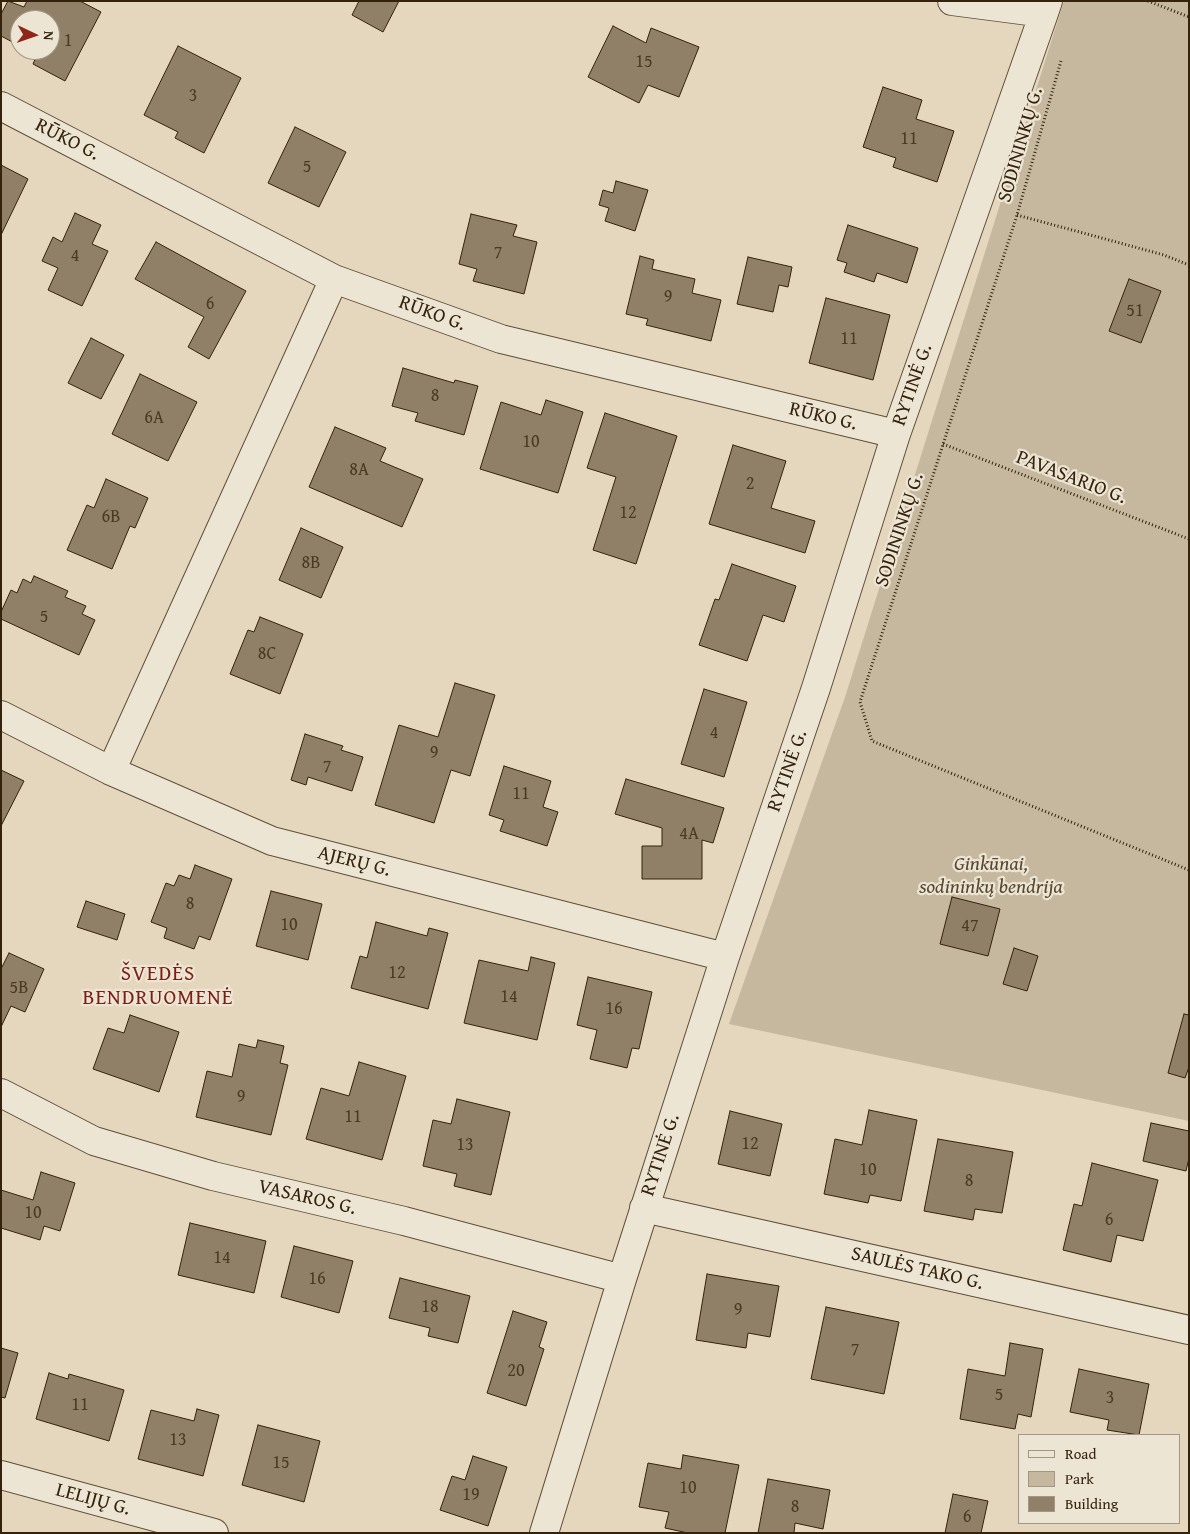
<!DOCTYPE html>
<meta charset="utf-8">
<style>
body{margin:0}
#map{position:relative;width:1190px;height:1534px;overflow:hidden;background:#e4d7bd;font-family:"Gentium Book Plus",serif}
canvas{display:block}
.frame{position:absolute;inset:0;border:2px solid #34220c;pointer-events:none}
.legend{position:absolute;left:1018px;top:1434px;width:162px;height:90px;box-sizing:border-box;background:#ede5d4;border:1px solid #a39784;margin:0;padding:6px 9px;list-style:none;font-size:15px;color:#34220c}
.legend li{display:flex;align-items:center;gap:10px;height:25px}
.legend b{width:25px;border:1px solid #a39784}
.north{position:absolute;left:10px;top:10px;width:50px;height:50px;box-sizing:border-box;background:#ede5d4;border:1px solid #a39784;border-radius:50%;rotate:93deg;font-size:14px;font-weight:700;line-height:20px;text-align:center;color:#34220c}
.north::after{content:'';display:block;margin:auto;width:18px;height:22px;background:#8f2418;clip-path:polygon(50% 0,100% 100%,50% 72%,0 100%)}
</style>
<div id="map">
<canvas width="1190" height="1534"></canvas>
<div class="frame"></div>
<ul class="legend">
<li><b style="height:6px;background:#ede5d4"></b>Road</li>
<li><b style="height:14px;background:#c6b89f"></b>Park</li>
<li><b style="height:14px;background:#908068"></b>Building</li>
</ul>
<div class="north">N</div>
</div>
<script>
const c = document.querySelector('canvas').getContext('2d');
c.lineJoin = 'round';
function paint(path, color) { c.fillStyle = color; c.fill(path, 'evenodd'); }
const toPath = rows => new Path2D(rows.map(r => 'M' + r).join(''));
function stroke(path, color, width, dash) { c.strokeStyle = color; c.lineWidth = width; c.lineCap = dash ? 'butt' : 'round'; c.setLineDash(dash || []); c.stroke(path); }
function write(font, color, halo, rows, align = 'center') {
  c.font = font + ' "Gentium Book Plus",serif'; c.lineWidth = 4.5; c.setLineDash([]); c.textBaseline = 'middle'; c.strokeStyle = halo; c.fillStyle = color; for (const [text, x, y, turn = 0] of rows) {
    c.save(); c.translate(x, y); c.rotate((+turn || 0) * Math.PI / 180); c.textAlign = isNaN(turn) ? turn : align; if (halo) c.strokeText(text, 0, 0); c.fillText(text, 0, 0); c.restore();
  }
}
paint(toPath([
 [1064,1,1189,1,1189,1121,729,1024,845,697]
]), '#c6b89f');
const building = toPath([
 [8,1,24,7,27,1,80,1,101,12,65,81,33,64,37,55,27,50,50,50,50,20,20,20,20,46,1,36,1,14,8,1],
 [359,1,399,1,383,32,352,15,359,1],
 [613,26,646,43,651,28,699,47,679,97,648,85,639,103,588,77,613,26],
 [178,46,241,78,204,153,175,138,178,132,144,115,178,46],
 [883,87,922,100,916,119,954,131,937,182,893,167,896,158,863,147,883,87],
 [295,127,346,152,319,207,268,183,295,127],
 [1,165,28,179,1,235,1,165],
 [616,181,648,190,635,231,605,221,609,208,599,205,603,190,613,193,616,181],
 [75,213,101,225,92,244,108,251,82,306,48,290,58,268,42,261,53,237,62,242,75,213],
 [471,214,517,225,513,236,537,242,524,294,473,281,477,269,459,264,471,214],
 [848,225,918,248,907,283,877,273,874,282,844,272,847,263,837,260,848,225],
 [156,242,246,291,209,359,188,347,204,317,135,279,156,242],
 [640,256,654,260,652,269,695,279,692,293,721,300,711,341,646,325,648,319,626,314,640,256],
 [748,257,792,267,788,287,779,285,773,312,737,304,748,257],
 [1129,279,1161,291,1141,343,1109,331,1129,279],
 [826,298,890,315,873,380,809,363,826,298],
 [91,338,124,355,101,399,68,383,91,338],
 [403,368,454,383,455,380,478,386,464,435,415,421,418,413,392,406,403,368],
 [140,374,197,402,168,461,112,434,140,374],
 [546,400,583,412,558,493,480,469,501,402,541,415,546,400],
 [605,413,677,436,636,564,593,550,616,477,587,468,605,413],
 [335,427,386,448,380,461,423,479,402,527,309,487,335,427],
 [733,445,786,461,771,508,815,521,805,553,709,524,733,445],
 [106,479,148,498,135,528,130,526,112,569,67,550,87,505,94,508,106,479],
 [301,528,343,547,321,598,279,580,301,528],
 [732,564,796,586,784,622,763,615,747,661,699,645,715,599,719,600,732,564],
 [34,576,68,591,65,597,86,606,82,614,95,620,79,655,1,619,1,612,11,590,17,593,23,579,31,583,34,576],
 [260,617,303,634,280,694,230,674,248,630,254,632,260,617],
 [455,683,495,695,470,776,451,770,434,823,375,805,399,725,438,737,455,683],
 [704,689,747,702,724,777,681,764,704,689],
 [305,734,343,746,341,750,363,757,352,791,308,777,306,785,291,780,305,734],
 [504,766,551,781,543,807,558,812,547,846,500,831,504,820,489,815,504,766],
 [1,770,24,781,1,826,1,770],
 [626,779,724,808,713,843,702,840,702,879,642,879,642,846,662,846,662,828,615,814,626,779],
 [195,865,232,879,210,940,199,936,194,949,164,938,167,928,151,922,166,883,174,886,179,875,190,879,195,865],
 [271,891,322,904,308,960,256,946,271,891],
 [952,897,1000,909,988,956,940,944,952,897],
 [86,901,125,914,117,940,77,927,86,901],
 [376,922,427,936,429,928,448,933,428,1009,351,988,360,956,367,958,376,922],
 [1014,948,1038,956,1027,991,1003,984,1014,948],
 [9,953,44,969,25,1012,11,1006,1,1027,1,969,9,953],
 [531,957,555,963,537,1040,464,1023,479,960,528,971,531,957],
 [588,977,652,992,639,1049,632,1048,627,1068,590,1059,597,1030,577,1025,588,977],
 [1184,1014,1189,1015,1189,1067,1185,1078,1168,1073,1184,1014],
 [130,1015,179,1032,159,1092,93,1069,108,1028,124,1033,130,1015],
 [258,1040,284,1046,280,1063,288,1065,271,1135,196,1117,207,1071,232,1077,239,1044,256,1048,258,1040],
 [359,1062,406,1076,382,1160,306,1139,321,1088,349,1096,359,1062],
 [457,1099,510,1112,491,1195,454,1186,457,1174,423,1166,433,1120,451,1124,457,1099],
 [869,1110,917,1120,901,1201,870,1195,868,1203,824,1194,835,1139,862,1145,869,1110],
 [730,1111,782,1124,770,1176,718,1164,730,1111],
 [1151,1123,1189,1131,1189,1158,1186,1171,1143,1161,1151,1123],
 [938,1139,1013,1152,1002,1213,975,1209,973,1220,924,1211,938,1139],
 [1092,1163,1158,1180,1143,1241,1117,1235,1111,1262,1063,1250,1074,1204,1082,1206,1092,1163],
 [41,1172,75,1183,60,1231,44,1226,40,1240,1,1228,1,1190,33,1200,41,1172],
 [190,1223,266,1241,254,1293,178,1275,190,1223],
 [294,1246,353,1261,339,1313,281,1297,294,1246],
 [707,1274,779,1286,770,1337,748,1333,746,1348,696,1340,707,1274],
 [400,1278,470,1296,458,1343,428,1336,430,1328,389,1318,400,1278],
 [826,1307,899,1322,884,1394,811,1379,826,1307],
 [513,1311,547,1322,539,1347,544,1349,526,1406,487,1393,513,1311],
 [1010,1343,1043,1349,1031,1417,1018,1414,1015,1429,960,1419,968,1369,1005,1376,1010,1343],
 [1,1348,18,1353,5,1398,1,1397,1,1348],
 [1079,1369,1149,1384,1139,1435,1107,1430,1109,1420,1070,1412,1079,1369],
 [49,1373,68,1379,69,1374,124,1390,109,1441,36,1419,49,1373],
 [197,1409,219,1415,203,1476,138,1459,151,1410,194,1421,197,1409],
 [258,1425,320,1441,304,1502,242,1485,258,1425],
 [683,1455,739,1465,725,1533,688,1533,665,1528,669,1512,639,1507,648,1463,681,1469,683,1455],
 [473,1456,507,1467,488,1526,440,1510,452,1476,465,1480,473,1456],
 [768,1479,830,1490,823,1529,795,1523,794,1533,758,1533,768,1479],
 [953,1494,988,1501,981,1533,945,1533,953,1494]
]);
paint(building, '#908068');
stroke(building, '#34220c', 1);
const minor = toPath([
 [952,1,1044,13,1048,1],
 [1,106,334,279,501,339,896,434],
 [1,715,111,771,272,841,725,957],
 [111,771,334,279],
 [1,1093,94,1141,213,1176,404,1221,622,1279],
 [644,1208,1189,1330],
 [1,1475,214,1533],
 [544,1533,622,1279,725,957,816,688,896,434,1044,13]
]);
stroke(minor, '#604f38', 30);
stroke(toPath([
 [1148,1,1189,17],
 [1061,61,1017,215,860,702,872,741,1189,870],
 [1017,215,1164,255,1189,265],
 [943,444,1189,539]
]), '#34220c', 3, [1, 2.5]);
stroke(minor, '#ede5d4', 28);
write('18px', '#4b3a23', null, [
 ["1",68,41],
 ["15",644,62],
 ["3",193,96],
 ["11",909,139],
 ["5",307,167],
 ["7",498,253],
 ["4",75,256],
 ["9",668,297],
 ["6",210,304],
 ["51",1135,311],
 ["11",849,339],
 ["8",435,396],
 ["6A",154,418],
 ["10",531,442],
 ["8A",359,470],
 ["2",750,484],
 ["12",628,513],
 ["6B",111,517],
 ["8B",311,563],
 ["5",44,617],
 ["8C",267,654],
 ["4",714,733],
 ["9",434,753],
 ["7",327,767],
 ["11",521,794],
 ["4A",689,834],
 ["8",190,904],
 ["10",289,925],
 ["47",970,926],
 ["12",397,973],
 ["5B",19,988],
 ["14",509,997],
 ["16",614,1009],
 ["9",241,1097],
 ["11",353,1117],
 ["12",750,1144],
 ["13",465,1145],
 ["10",868,1170],
 ["8",969,1181],
 ["10",33,1213],
 ["6",1109,1220],
 ["14",222,1258],
 ["16",317,1279],
 ["18",430,1307],
 ["9",738,1310],
 ["7",855,1350],
 ["20",516,1371],
 ["5",999,1395],
 ["3",1110,1398],
 ["11",80,1405],
 ["13",178,1440],
 ["15",281,1463],
 ["10",688,1488],
 ["19",471,1495],
 ["8",795,1507],
 ["6",967,1517]
]);
write('20px', '#34220c', '#ede5d4', [
 ["RŪKO G.",67,140,27],
 ["SODININKŲ G.",1021,145,-74],
 ["RŪKO G.",432,314,20],
 ["RYTINĖ G.",913,385,-71],
 ["RŪKO G.",823,417,13],
 ["PAVASARIO G.",1071,478,21],
 ["SODININKŲ G.",900,530,-72],
 ["RYTINĖ G.",788,771,-71],
 ["AJERŲ G.",354,862,14],
 ["RYTINĖ G.",661,1155,-72],
 ["VASAROS G.",307,1198,13],
 ["SAULĖS TAKO G.",917,1269,13],
 ["LELIJŲ G.",93,1500,15]
]);
write('italic 20px', '#584831', '#ede5d4', [
 ["Ginkūnai,",991,865],
 ["sodininkų bendrija",991,888]
]);
c.letterSpacing = '1px';
write('21px', '#7a1f14', '#ede5d4', [
 ["ŠVEDĖS",158,975],
 ["BENDRUOMENĖ",158,999]
]);
c.letterSpacing = '0px';
</script>
